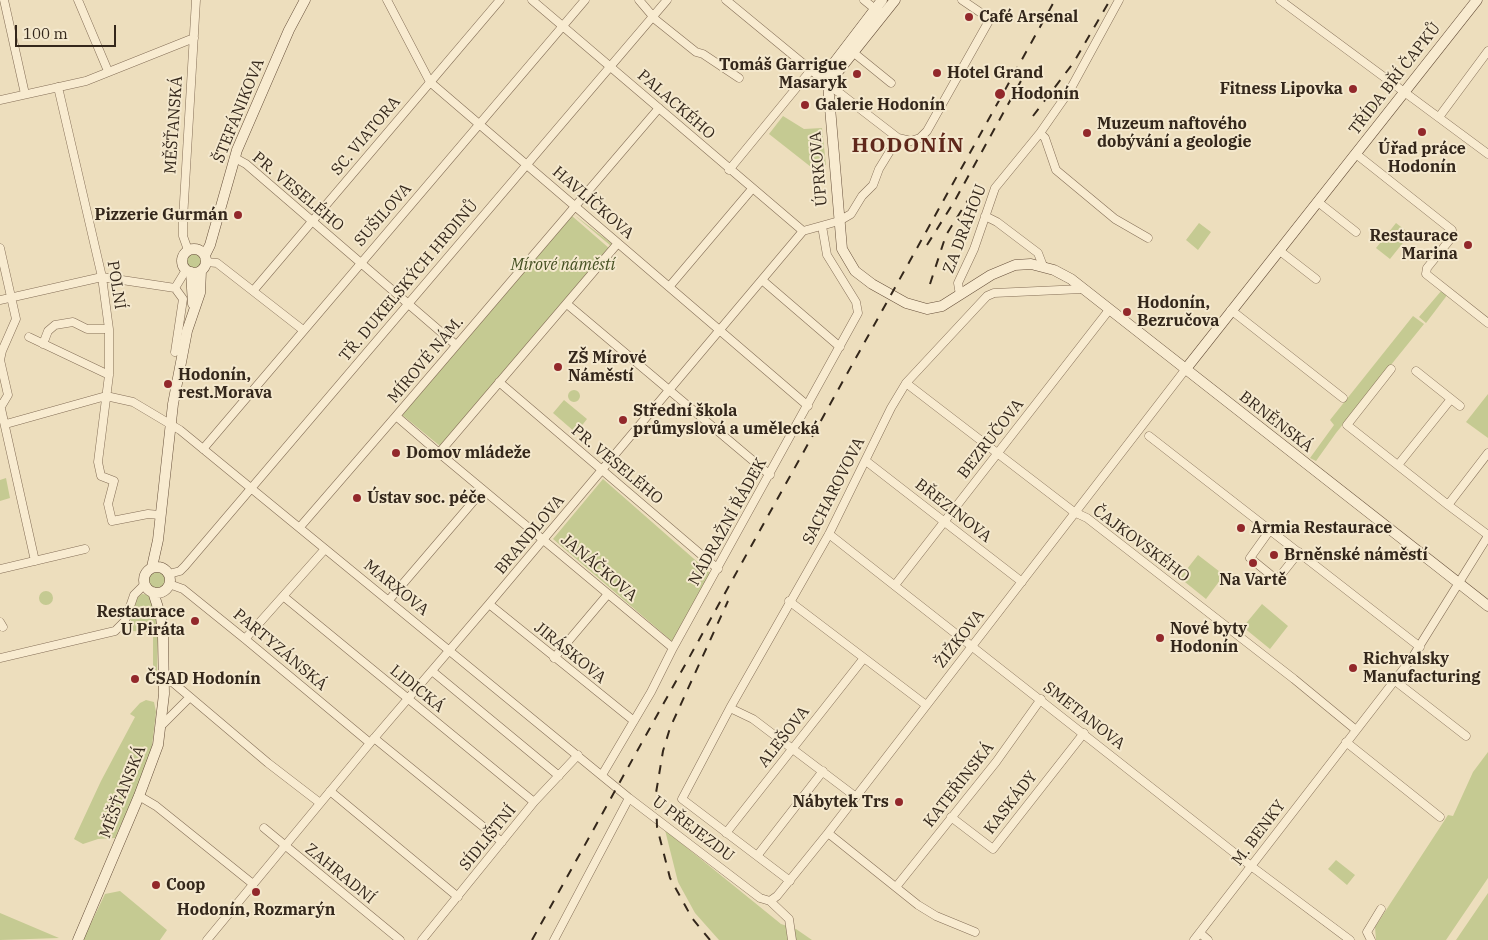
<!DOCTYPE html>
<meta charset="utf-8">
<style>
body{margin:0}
#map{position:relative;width:1488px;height:940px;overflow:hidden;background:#eddebd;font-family:"IBM Plex Serif",serif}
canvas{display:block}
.scale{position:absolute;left:15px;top:25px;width:101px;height:22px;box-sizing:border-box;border:2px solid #34271b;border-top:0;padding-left:6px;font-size:15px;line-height:18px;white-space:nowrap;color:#34271b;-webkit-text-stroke:4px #f4e8cd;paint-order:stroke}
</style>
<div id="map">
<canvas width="1488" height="940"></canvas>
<div class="scale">100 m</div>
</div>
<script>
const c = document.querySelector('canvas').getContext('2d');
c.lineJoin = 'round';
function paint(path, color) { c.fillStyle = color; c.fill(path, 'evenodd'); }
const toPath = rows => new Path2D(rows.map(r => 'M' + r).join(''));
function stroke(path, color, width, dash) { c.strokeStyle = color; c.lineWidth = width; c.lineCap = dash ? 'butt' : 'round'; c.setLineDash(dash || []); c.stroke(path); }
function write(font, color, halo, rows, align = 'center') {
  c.font = font + ' "IBM Plex Serif",serif'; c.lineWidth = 4; c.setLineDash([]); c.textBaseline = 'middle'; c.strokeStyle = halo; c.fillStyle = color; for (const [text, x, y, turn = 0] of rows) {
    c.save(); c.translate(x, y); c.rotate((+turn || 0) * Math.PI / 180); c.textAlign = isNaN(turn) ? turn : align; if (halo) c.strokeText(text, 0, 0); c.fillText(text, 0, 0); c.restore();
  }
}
paint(toPath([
 [1375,92,1381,95,1381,100,1366,119,1361,120,1358,115,1362,117,1372,105,1368,101,1373,103,1379,95],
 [783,116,804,129,822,128,826,165,811,167,769,134],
 [573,214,611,243,611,247,611,246],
 [572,216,610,249,440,446,401,414],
 [1199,223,1211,232,1198,250,1186,240],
 [1396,223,1410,234,1390,259,1376,248],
 '187 261a7 7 0 1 1 14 0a7 7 0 1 1-14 0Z',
 [1442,290,1448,294,1426,323,1419,317],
 [1413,316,1424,324,1336,433,1316,461,1310,458,1334,425,1330,420],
 '568 396a6 6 0 1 1 12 0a6 6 0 1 1-12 0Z',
 [1488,394,1488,438,1466,422],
 [564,400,587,419,576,433,553,413],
 [6,478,10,498,0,501,0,480],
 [603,479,710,573,674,643,553,539],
 [1198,555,1224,575,1206,599,1180,578],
 '148 580a9 9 0 1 1 18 0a9 9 0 1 1-18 0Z',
 '39 598a7 7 0 1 1 14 0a7 7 0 1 1-14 0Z',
 [142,594,150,595,158,621,157,677,153,685,153,632,132,631,130,624,136,599],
 [1262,604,1288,626,1270,649,1243,627],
 [146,700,154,702,156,712,152,746,146,769,115,838,98,839,83,844,74,839,101,781,135,717,130,714,140,703],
 [1488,752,1488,878,1446,940,1376,940,1375,927,1448,815,1453,816,1473,772],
 [665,830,781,924,796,929,812,940,719,940,695,913,678,882],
 [1336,860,1355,875,1347,885,1328,869],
 [120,891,167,930,160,940,83,940,105,894],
 [1488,893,1488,940,1456,940],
 [0,913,59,938,0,940]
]), '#c5ca92');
const street = toPath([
 [4,0,25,94],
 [78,0,108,71],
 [387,0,430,82,808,406],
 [532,0,803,231],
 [639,0,656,20,696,52,703,54,739,78],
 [726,0,828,84,898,138,911,141,920,138,927,131,990,19,962,0],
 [864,0,875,9],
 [1280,0,1488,154],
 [854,53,891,83],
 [58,87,102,277,109,329,109,375,98,462,101,476,114,481,108,504,112,521,148,514,160,515],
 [0,100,86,81,194,38],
 [1439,117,1488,51],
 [1040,133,1045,138,1056,170,1115,219,1148,238],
 [1356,154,1452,230,1452,237,1427,268,1426,274,1488,323],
 [235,158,246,164,456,345],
 [729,170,811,70],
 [1318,202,1356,232],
 [985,216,997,222,1038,253,1043,266],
 [618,243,439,453,396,416,659,108],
 [0,248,16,319,2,351,0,360,8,395,2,405],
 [188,250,183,236,183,219,196,0],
 [1280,251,1316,279],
 [206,262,217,263,303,330],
 [762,280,840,347],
 [669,287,752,189],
 [175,288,183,299,175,352],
 [175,288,186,270],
 [253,291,500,0],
 [960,295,958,283,974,249,995,188,1040,133,1070,90,1119,0],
 [0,300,102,277,175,288],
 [567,304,770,475],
 [1231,310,1343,398],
 [29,337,109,375],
 [43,344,48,331,55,325,73,322,87,329,109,329],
 [1391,369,1347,425,1448,505],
 [1416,371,1460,406],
 [499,382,718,569],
 [906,383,1074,512,1087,518,1294,679,1356,730],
 [0,404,35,561],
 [6,424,106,396,133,402,180,430,629,798,760,898,770,901],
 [1149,436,1420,647],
 [203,449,585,0],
 [439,453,673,648],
 [1488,453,1448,505,1488,535],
 [866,461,1022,582],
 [1398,465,1451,399],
 [300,527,396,416],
 [1270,530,1250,558,1277,580,1299,552],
 [829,534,1251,866,1350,940],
 [0,569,85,549],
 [169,574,180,571,185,566,667,0],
 [169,584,183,589,245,639,370,743],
 [895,585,1109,310],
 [283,596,534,802],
 [389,600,483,490],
 [789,601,926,705],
 [489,604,634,721],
 [0,622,3,627],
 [245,639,325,549],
 [0,658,115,631,125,621,134,595,145,584],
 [554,658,608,594],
 [432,671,559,776],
 [164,675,268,763,320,803],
 [1394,680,1466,736],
 [730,708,753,719,856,797],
 [161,726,190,697],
 [374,738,502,842],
 [1346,742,1440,817],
 [602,775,651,692,673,648,858,313,856,302,827,255,822,226],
 [330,791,458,897],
 [139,796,156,806,253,884],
 [951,817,993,849,1084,733],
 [264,828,400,940],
 [726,833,864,658],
 [828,833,918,905,936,916,975,932],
 [757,856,823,771],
 [790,881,682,799,730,708,829,534,891,408,906,383,987,296,994,293,1082,289],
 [896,887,996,762,1041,699],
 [770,901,777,896,828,833,1185,370],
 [770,901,789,919,792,940],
 [1200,933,1208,940],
 [207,940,370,743,489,604,803,231,839,221,851,214,862,196,873,185,879,169,898,138],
 [422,940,534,802,578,755],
 [554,940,629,798],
 [1194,940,1412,658,1488,536],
 [1371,940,1367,932,1381,909]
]);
const secondary = toPath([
 [882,0,827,72,842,249,855,271,872,284,906,303,927,309,942,306,991,275,1015,265,1031,264,1054,270,1071,279,1488,606],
 [828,84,895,0],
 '182 261a12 12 0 1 1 24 0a12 12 0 1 1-24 0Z',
 [205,255,210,245,237,150,289,30,305,0],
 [191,272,193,304],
 [1185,370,1477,0],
 [152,567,158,540,173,404,187,331,200,293,201,271],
 '144 580a13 13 0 1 1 26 0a13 13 0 1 1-26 0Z',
 [78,940,139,796,158,745,164,694,163,636,161,617,153,592]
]);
stroke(street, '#846e57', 9);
stroke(secondary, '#664f3a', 11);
stroke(street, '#f8ebd0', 8);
stroke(secondary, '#f8ebd0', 10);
stroke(toPath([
 [1033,116,1074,62,1110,0],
 [927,245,954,202,1027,70],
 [930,284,946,235,968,200],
 [532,940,1055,0],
 [710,940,692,918,670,878,657,827,656,793,663,751,670,728,728,601]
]), '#34271b', 2, [9, 9]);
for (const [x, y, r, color] of [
 [969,17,5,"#92282b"],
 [937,73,5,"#92282b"],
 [857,74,5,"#92282b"],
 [1353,89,5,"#92282b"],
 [1000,94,6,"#92282b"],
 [805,105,5,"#92282b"],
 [1422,132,5,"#92282b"],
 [1087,133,5,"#92282b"],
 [238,215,5,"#92282b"],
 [1468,245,5,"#92282b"],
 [1127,312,5,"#92282b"],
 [558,367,5,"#92282b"],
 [168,384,5,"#92282b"],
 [623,420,5,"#92282b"],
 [396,453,5,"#92282b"],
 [357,498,5,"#92282b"],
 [1241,528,5,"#92282b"],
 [1274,555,5,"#92282b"],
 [1253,563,5,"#92282b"],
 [195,621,5,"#92282b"],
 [1160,638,5,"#92282b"],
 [1353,668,5,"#92282b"],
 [135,679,5,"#92282b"],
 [899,802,5,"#92282b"],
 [156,885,5,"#92282b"],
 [256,892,5,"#92282b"]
]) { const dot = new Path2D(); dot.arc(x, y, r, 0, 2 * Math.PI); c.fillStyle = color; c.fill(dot); stroke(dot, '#f4e8cd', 2); }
write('bold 16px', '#34271b', '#f4e8cd', [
 ["Café Arsenal",979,17],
 ["Tomáš Garrigue",847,65,"right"],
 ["Masaryk",847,83,"right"],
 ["Hotel Grand",947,73],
 ["Fitness Lipovka",1343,89,"right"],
 ["Hodonín",1011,94],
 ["Galerie Hodonín",815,105],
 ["Muzeum naftového",1097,124],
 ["dobývání a geologie",1097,142],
 ["Úřad práce",1422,149,"center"],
 ["Hodonín",1422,167,"center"],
 ["Pizzerie Gurmán",228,215,"right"],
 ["Restaurace",1458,236,"right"],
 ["Marina",1458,254,"right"],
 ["Hodonín,",1137,303],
 ["Bezručova",1137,321],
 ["ZŠ Mírové",568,358],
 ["Náměstí",568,376],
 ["Hodonín,",178,375],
 ["rest.Morava",178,393],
 ["Střední škola",633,411],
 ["průmyslová a umělecká",633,429],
 ["Domov mládeže",406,453],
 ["Ústav soc. péče",367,498],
 ["Armia Restaurace",1251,528],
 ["Brněnské náměstí",1284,555],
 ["Na Vartě",1253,580,"center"],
 ["Restaurace",185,612,"right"],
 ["U Piráta",185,630,"right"],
 ["Nové byty",1170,629],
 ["Hodonín",1170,647],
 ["Richvalsky",1363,659],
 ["Manufacturing",1363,677],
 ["ČSAD Hodonín",145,679],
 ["Nábytek Trs",889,802,"right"],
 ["Coop",166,885],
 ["Hodonín, Rozmarýn",256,910,"center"]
], 'left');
write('16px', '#34271b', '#f4e8cd', [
 ["TŘÍDA BŘÍ ČAPKŮ",1395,79,-52],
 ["PALACKÉHO",676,105,41],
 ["ŠTEFÁNIKOVA",239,111,-68],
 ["MĚŠŤANSKÁ",174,125,-86],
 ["SC. VIATORA",366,136,-50],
 ["ÚPRKOVA",819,169,-95],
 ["PR. VESELÉHO",298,192,40],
 ["HAVLÍČKOVA",593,203,41],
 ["SUŠILOVA",383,215,-49],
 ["ZA DRÁHOU",965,229,-69],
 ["TŘ. DUKELSKÝCH HRDINŮ",409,281,-50],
 ["POLNÍ",116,285,81],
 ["MÍROVÉ NÁM.",426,360,-50],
 ["BRNĚNSKÁ",1276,422,38],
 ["BEZRUČOVA",991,439,-52],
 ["PR. VESELÉHO",617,465,40],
 ["SACHAROVOVA",834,491,-63],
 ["BŘEZINOVA",953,511,38],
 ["NÁDRAŽNÍ ŘÁDEK",728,522,-61],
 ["BRANDLOVA",530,535,-50],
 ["ČAJKOVSKÉHO",1141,544,37],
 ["JANÁČKOVA",599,568,40],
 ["MARXOVA",396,588,39],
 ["ŽIŽKOVA",960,639,-52],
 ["PARTYZÁNSKÁ",280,650,40],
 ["JIRÁSKOVA",570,653,39],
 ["LIDICKÁ",417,689,39],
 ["SMETANOVA",1084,716,38],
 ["ALEŠOVA",784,737,-52],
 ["KATEŘINSKÁ",959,785,-52],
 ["MĚŠŤANSKÁ",123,792,-68],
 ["KASKÁDY",1011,803,-52],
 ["U PŘEJEZDU",693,829,37],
 ["M. BENKY",1259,833,-53],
 ["SÍDLIŠTNÍ",488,838,-51],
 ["ZAHRADNÍ",340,874,39]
]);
write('italic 16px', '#455022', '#f4e8cd', [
 ["Mírové náměstí",563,265]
]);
c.letterSpacing = '1px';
write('bold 21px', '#60281b', '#f4e8cd', [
 ["HODONÍN",908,146]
]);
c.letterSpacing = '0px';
</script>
